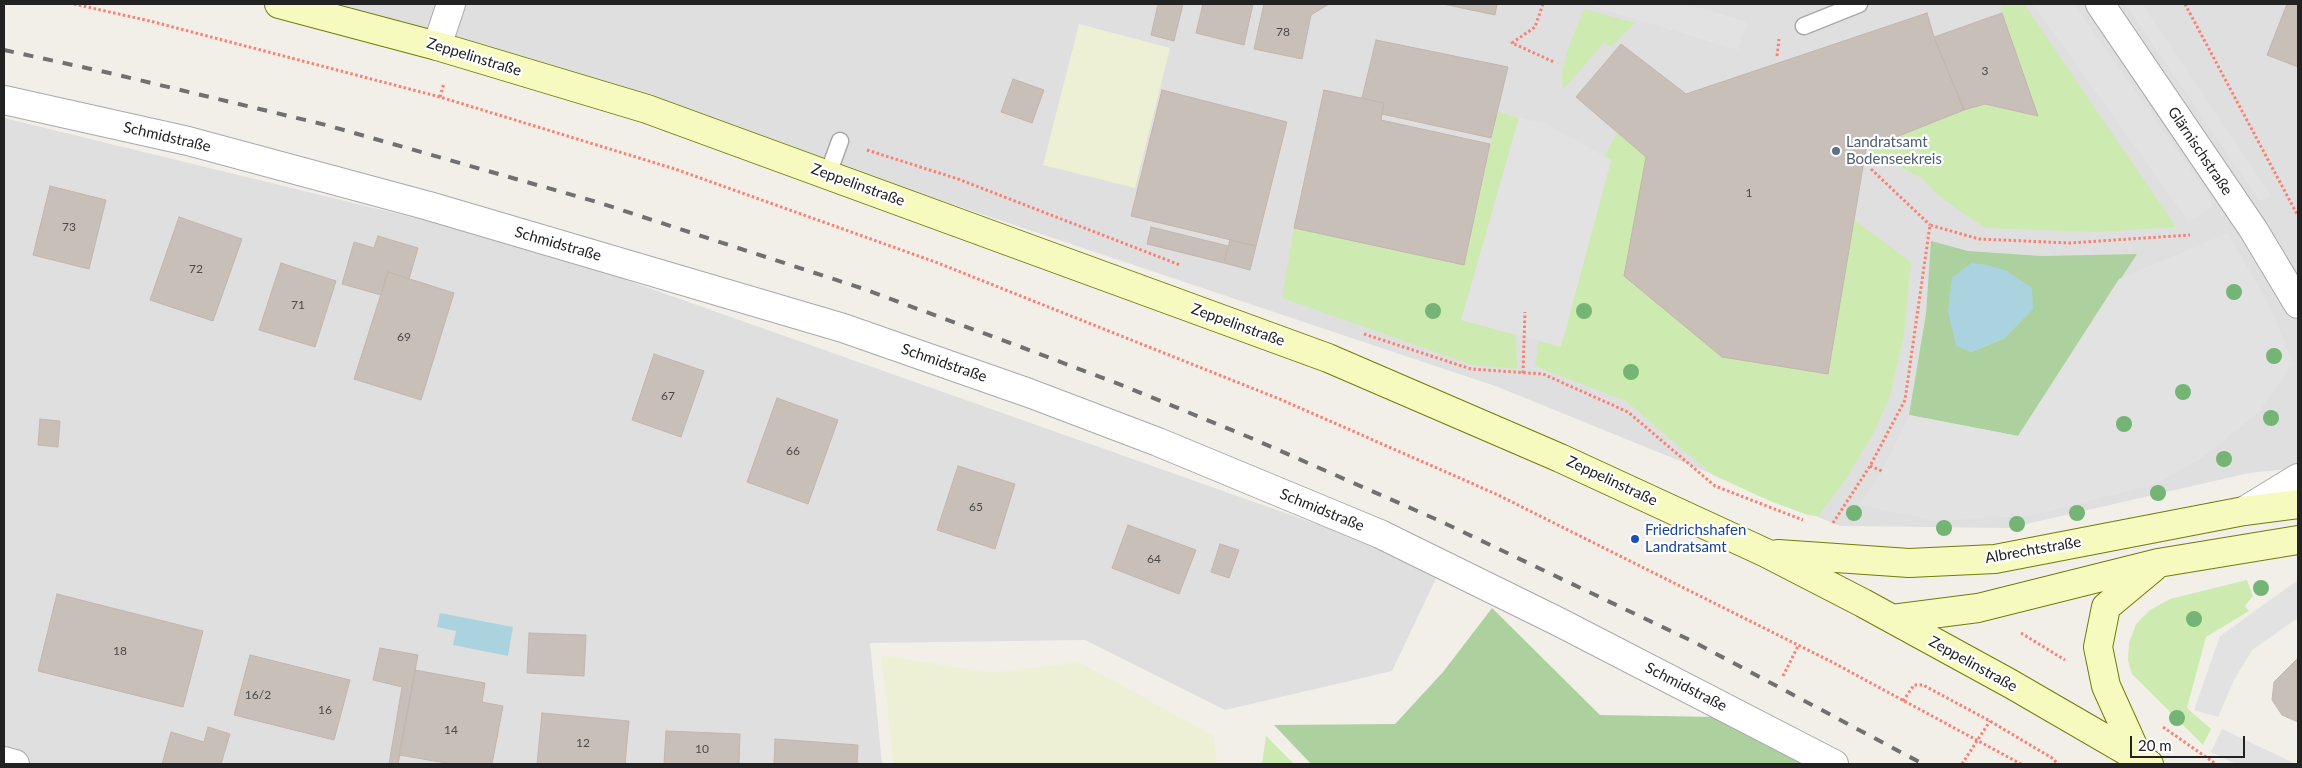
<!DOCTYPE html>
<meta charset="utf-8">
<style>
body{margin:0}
#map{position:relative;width:2302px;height:768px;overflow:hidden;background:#f2efe9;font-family:Lato,sans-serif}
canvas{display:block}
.frame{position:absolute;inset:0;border:5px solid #222;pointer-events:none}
.scale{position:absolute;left:2130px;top:736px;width:115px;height:22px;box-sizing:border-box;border:2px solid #222;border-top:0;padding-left:6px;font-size:15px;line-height:18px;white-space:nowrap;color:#222;-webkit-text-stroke:4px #fff;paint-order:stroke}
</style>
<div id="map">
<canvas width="2302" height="768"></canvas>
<div class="frame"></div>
<div class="scale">20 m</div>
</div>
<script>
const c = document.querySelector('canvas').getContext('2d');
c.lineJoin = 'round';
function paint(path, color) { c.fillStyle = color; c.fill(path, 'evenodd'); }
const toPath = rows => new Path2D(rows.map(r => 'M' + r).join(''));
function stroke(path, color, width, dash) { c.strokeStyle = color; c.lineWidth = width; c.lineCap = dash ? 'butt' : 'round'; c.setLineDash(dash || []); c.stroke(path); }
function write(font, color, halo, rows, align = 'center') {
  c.font = font + ' Lato,sans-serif'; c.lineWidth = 4.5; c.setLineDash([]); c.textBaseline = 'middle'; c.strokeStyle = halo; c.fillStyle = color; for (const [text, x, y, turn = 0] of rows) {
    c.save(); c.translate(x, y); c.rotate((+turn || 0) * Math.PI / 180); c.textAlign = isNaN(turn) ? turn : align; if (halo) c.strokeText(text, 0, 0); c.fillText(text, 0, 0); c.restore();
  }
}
paint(toPath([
 [326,4,2298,4,2298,468,2249,473,2009,528,1840,526,1498,387,441,33],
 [4,118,530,246,1441,568,1392,671,1225,710,1085,640,870,643,882,764,4,764]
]), '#e0dfdf');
paint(toPath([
 [1079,24,1170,48,1135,188,1043,165],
 [881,655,992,673,1079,662,1214,736,1217,764,894,764]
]), '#eef0d5');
paint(toPath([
 [2000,4,2024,4,2176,227,2099,232,1985,228,1940,197,1923,179,1866,149,1964,110,1985,104,2037,116],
 [1584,9,1635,23,1611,47,1604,42,1563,90,1562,72,1569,46],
 [1498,112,1519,118,1462,320,1516,335,1517,369,1473,365,1282,298,1294,228,1464,265],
 [1617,133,1646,157,1624,276,1722,357,1828,373,1854,220,1911,262,1904,334,1890,396,1873,434,1844,482,1818,516,1808,515,1770,501,1713,475,1626,401,1535,366,1539,340,1561,346,1611,161,1605,155],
 [2247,580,2253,596,2245,606,2249,611,2206,637,2187,708,2211,729,2203,745,2132,674,2128,661,2129,643,2136,624,2150,610,2170,599],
 [1266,736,1294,764,1262,764]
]), '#cdebb0');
paint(toPath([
 [1931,241,1968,251,2042,256,2137,254,2018,436,1909,415,1926,314],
 [2005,338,1971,352,1956,345],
 [1492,608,1600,715,1719,717,1804,764,1311,764,1274,725,1395,724,1443,672]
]), '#add19e');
paint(toPath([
 [1592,4,1686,4,1747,22,1738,50,1591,6],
 [2033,4,2074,4,2215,204,2189,223],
 [2125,4,2142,4,2271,195,2260,202],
 [1519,118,1545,123,1611,160,1561,347,1461,320],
 [2228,233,2273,312,2293,364,2258,413,2202,458,2156,484,2035,515,1938,521,1859,505,1882,471,1909,415,2018,436,2119,279],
 [2298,580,2298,618,2252,650,2234,680,2218,717,2194,710,2220,636],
 [2222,729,2296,764,2236,764,2211,752]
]), '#e2e2e2');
paint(toPath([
 [1971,263,1987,265,2007,271,2032,288,2033,309,2005,338,1971,352,1956,346,1948,311,1952,278],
 [440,613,513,627,508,656,453,645,456,631,437,627]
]), '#aad3df');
const building = toPath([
 [1158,4,1183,4,1174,41,1151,35,1158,4],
 [1203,4,1253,4,1244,45,1196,33,1203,4],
 [1264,4,1329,4,1311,15,1302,59,1254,49,1264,4],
 [1443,4,1497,4,1495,15,1443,4],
 [2287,4,2298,4,2298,67,2267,55,2287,4],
 [1927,13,1934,37,1964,110,1866,149,1828,374,1722,357,1624,276,1646,157,1576,97,1621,44,1686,94,1927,13],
 [2002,13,2038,116,1985,104,1964,110,1934,37,2002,13],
 [1376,40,1508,67,1491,138,1382,114,1384,103,1362,98,1376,40],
 [1013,79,1044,90,1032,123,1001,112,1013,79],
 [1162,90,1287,122,1256,246,1131,216,1162,90],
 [1324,90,1384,103,1381,120,1490,144,1464,265,1294,228,1324,90],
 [50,186,106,200,89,269,33,255,50,186],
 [179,217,242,239,213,321,150,300,179,217],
 [1151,227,1228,246,1224,263,1147,244,1151,227],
 [378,236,418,248,409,279,388,272,381,295,342,284,354,242,374,248,378,236],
 [1230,240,1256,246,1250,270,1224,263,1230,240],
 [281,263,336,281,315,347,259,330,281,263],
 [388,272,454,293,421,400,354,379,388,272],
 [654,354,704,371,681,437,632,420,654,354],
 [777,398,838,420,808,504,747,482,777,398],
 [40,419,60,421,58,447,38,445,40,419],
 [958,466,1015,484,995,549,937,530,958,466],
 [1128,525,1196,550,1179,594,1112,568,1128,525],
 [1220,544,1239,550,1229,578,1211,572,1220,544],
 [57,594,203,631,183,707,38,671,57,594],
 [529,633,586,635,584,676,527,673,529,633],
 [380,648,418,655,398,764,389,764,402,687,373,680,380,648],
 [250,655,350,680,334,740,234,715,250,655],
 [2298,658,2298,722,2282,715,2272,700,2274,682,2298,658],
 [415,670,485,683,482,702,503,706,492,764,452,764,399,755,415,670],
 [542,713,629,721,625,764,537,764,542,713],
 [208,727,230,734,221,764,162,764,171,732,204,742,208,727],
 [666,731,740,734,739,764,664,764,666,731],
 [775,739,858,745,857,764,774,764,775,739]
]);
paint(building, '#c7bfb8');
stroke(building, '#c4b6ab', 1);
const lane = toPath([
 [1804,26,1859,4],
 [828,174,840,141]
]);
const street = toPath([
 [2100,4,2253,229,2298,304],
 [437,46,451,4],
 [4,100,188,141,429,206,843,328,1029,393,1158,442,1380,534,1559,622,1834,764],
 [2244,511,2298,478],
 [4,761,15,764]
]);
const secondary = toPath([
 [279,4,437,46,647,109,1328,358,1560,458,1766,553,1863,603,2011,684,2149,764],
 [1778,554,1909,563,1995,559,2244,511,2298,504],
 [1892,619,1978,608,2158,563,2298,540],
 [2138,757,2106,686,2098,647,2106,607,2154,567]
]);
stroke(lane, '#a9a9a9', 19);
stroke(street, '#a9a9a9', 30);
stroke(secondary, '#707d05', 30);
stroke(toPath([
 [74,4,150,21,440,97,675,169,938,263,1282,400,1496,494,1832,662,2021,764],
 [1543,4,1535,27,1512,43,1554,62],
 [2185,4,2298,216],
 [1777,56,1779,39],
 [440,97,444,83],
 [867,150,958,179,1180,265],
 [1871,169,1930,225],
 [1364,334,1471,369,1543,374,1628,412,1715,486,1803,520],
 [1523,373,1525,312],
 [1870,466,1882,471],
 [1833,523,1870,466,1905,400,1930,225,1979,239,2070,243,2190,235],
 [2021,633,2065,660],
 [1783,676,1798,646],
 [1903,701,1914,685,1923,685,1990,721,2052,758,2058,764],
 [2163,727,2216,764],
 [1962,764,1990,721]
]), '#fa8072', 3, [2.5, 2.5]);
stroke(lane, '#fff', 16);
stroke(street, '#fff', 28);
stroke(secondary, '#f7fabf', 28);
stroke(toPath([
 [4,50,114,74,326,125,597,202,861,288,1021,347,1124,386,1251,438,1440,521,1694,642,1923,764]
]), '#707070', 4, [10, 10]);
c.fillStyle = '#74b475';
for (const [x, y] of [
 [2234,292],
 [1433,311],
 [1584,311],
 [2274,356],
 [1631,372],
 [2183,392],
 [2271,418],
 [2124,424],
 [2224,459],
 [2158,493],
 [1854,513],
 [2077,513],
 [2017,524],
 [1944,528],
 [2261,588],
 [2194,619],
 [2177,718]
]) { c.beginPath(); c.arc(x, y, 8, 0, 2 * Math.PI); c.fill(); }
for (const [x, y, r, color] of [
 [1836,151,5,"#5c6f8a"],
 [1635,539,5,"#1a4fb4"]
]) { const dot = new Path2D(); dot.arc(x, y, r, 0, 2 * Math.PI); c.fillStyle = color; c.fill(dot); stroke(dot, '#fff', 2); }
write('12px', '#4b4948', null, [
 ["78",1283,32],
 ["3",1985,71],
 ["1",1749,193],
 ["73",69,227],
 ["72",196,269],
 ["71",298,305],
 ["69",404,337],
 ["67",668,396],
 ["66",793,451],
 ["65",976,507],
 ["64",1154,559],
 ["18",120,651],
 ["16/2",258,695],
 ["16",325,710],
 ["14",451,730],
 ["12",583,743],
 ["10",702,749]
]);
write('15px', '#222', '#fff', [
 ["Zeppelinstraße",474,57,17],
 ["Schmidstraße",167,137,13],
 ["Glärnischstraße",2200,151,56],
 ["Zeppelinstraße",858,185,20],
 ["Schmidstraße",558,244,16],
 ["Zeppelinstraße",1238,325,20],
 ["Schmidstraße",944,363,19],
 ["Zeppelinstraße",1612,481,25],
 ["Schmidstraße",1322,510,22],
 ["Albrechtstraße",2033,550,-10],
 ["Zeppelinstraße",1973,664,29],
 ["Schmidstraße",1686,687,27]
]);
write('15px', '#4e5e75', '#fff', [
 ["Landratsamt",1846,142],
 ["Bodenseekreis",1846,159]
], 'left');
write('15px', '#164399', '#fff', [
 ["Friedrichshafen",1645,530],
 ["Landratsamt",1645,547]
], 'left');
</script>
